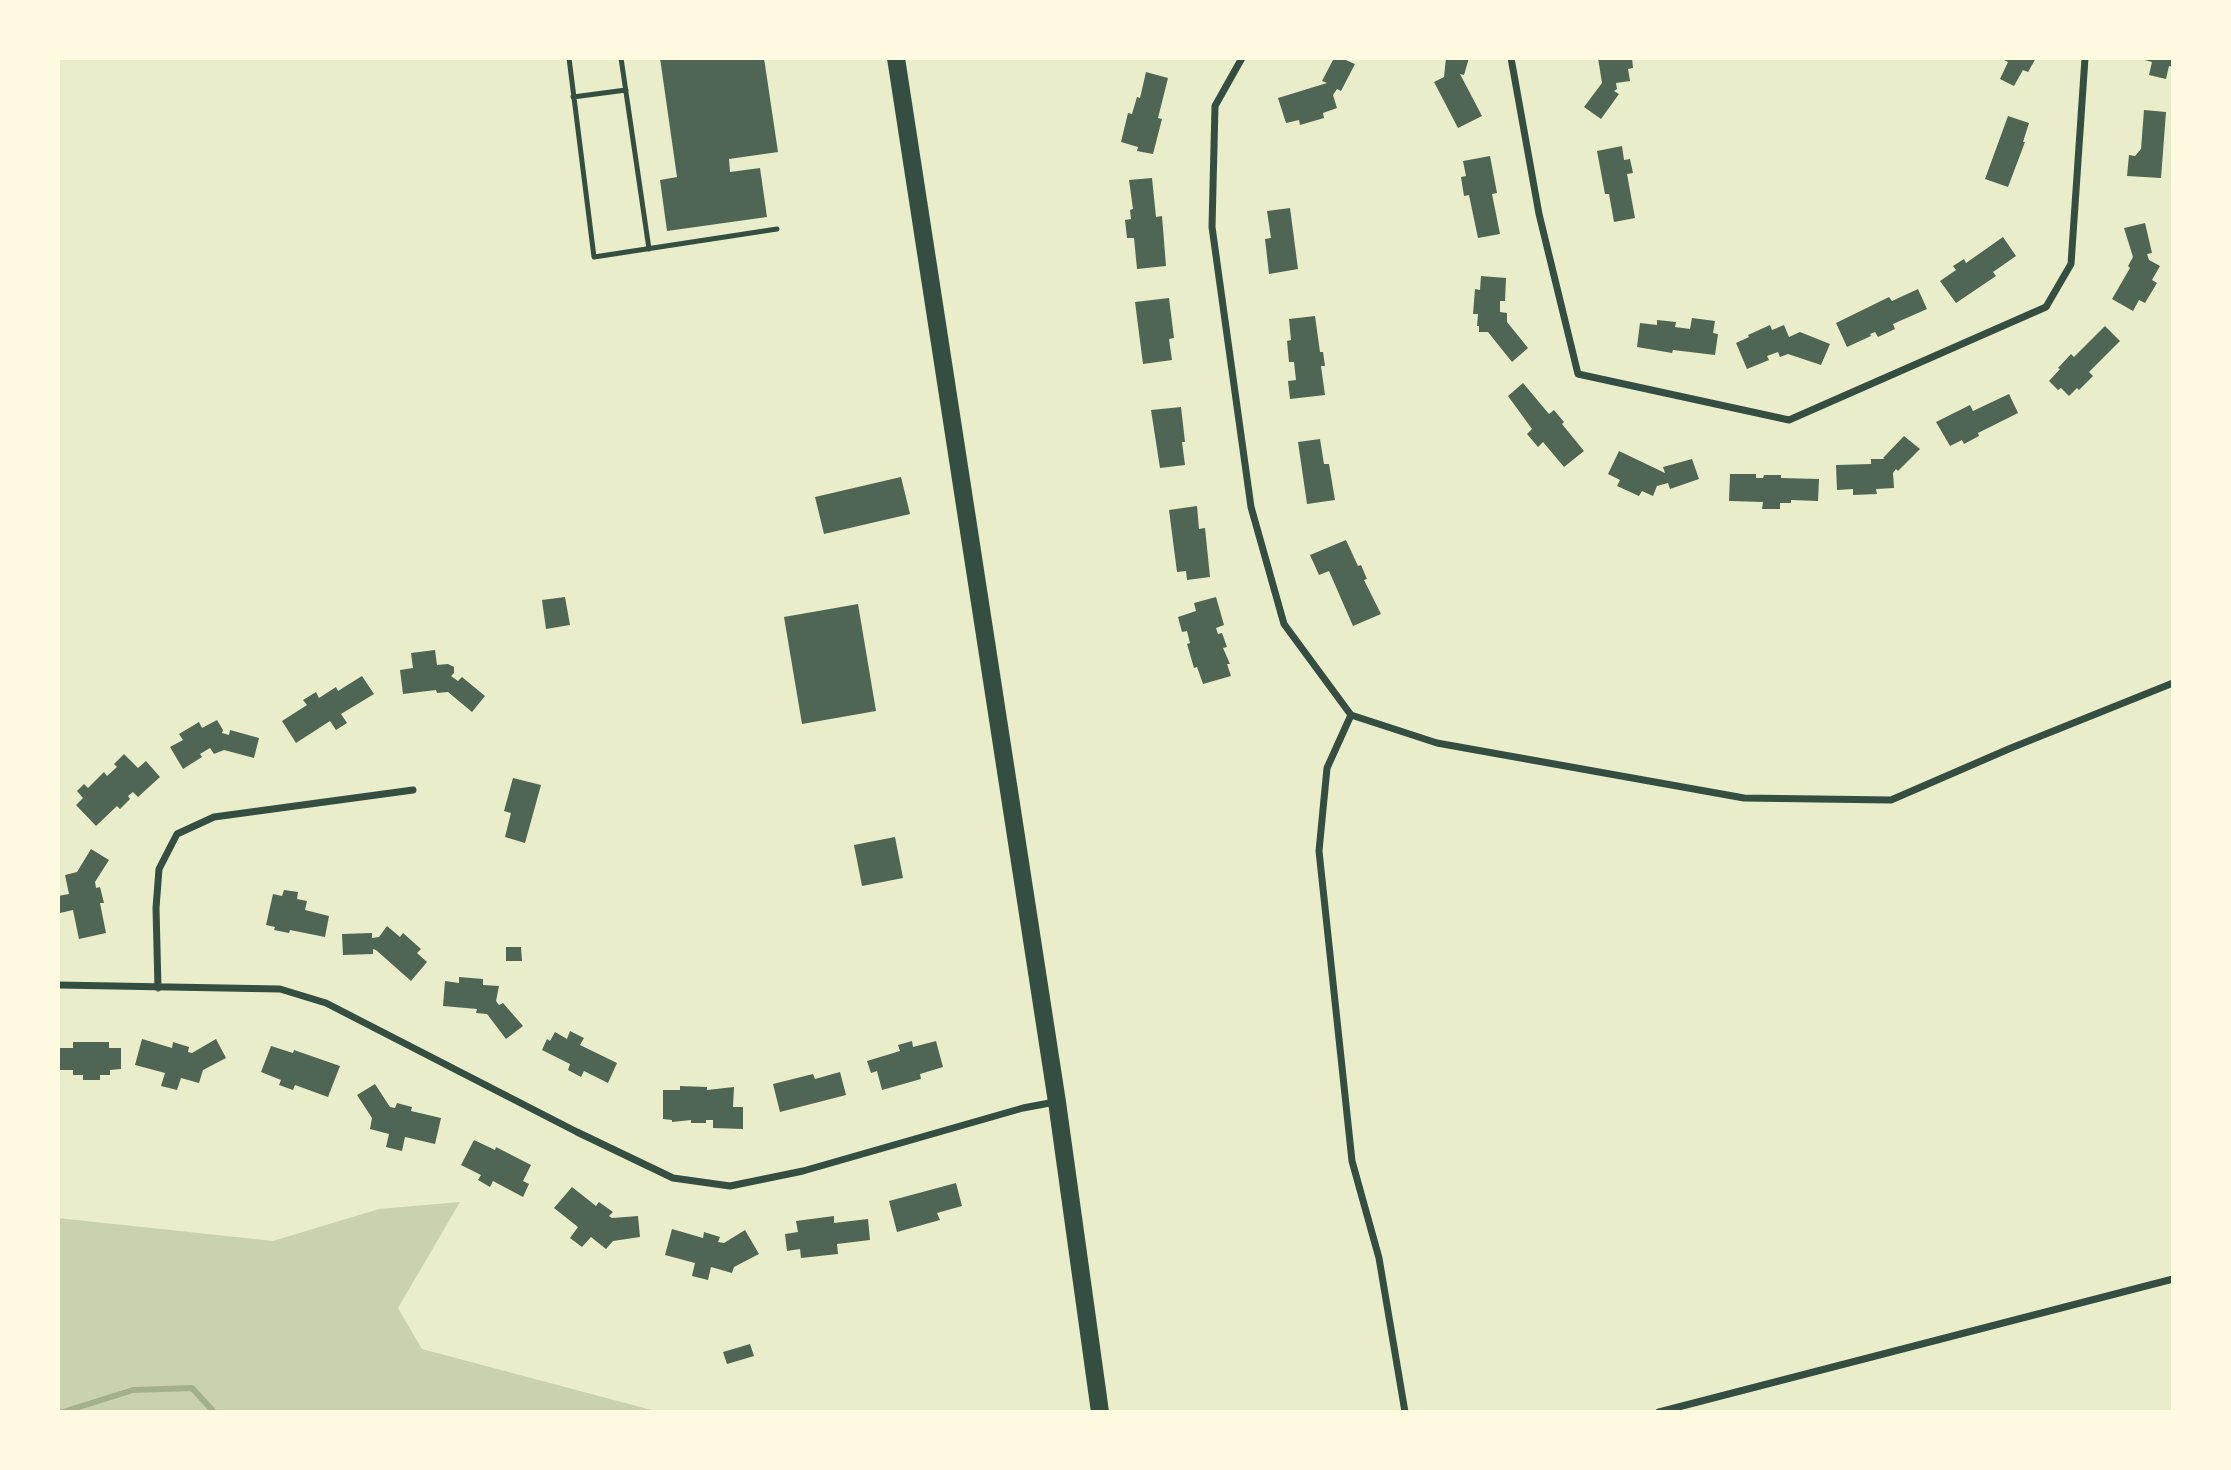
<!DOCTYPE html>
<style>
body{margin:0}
#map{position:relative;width:2231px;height:1470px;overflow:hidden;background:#e9edc9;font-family:Roboto,sans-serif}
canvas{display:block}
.frame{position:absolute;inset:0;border:60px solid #fefae0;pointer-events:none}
</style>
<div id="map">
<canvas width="2231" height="1470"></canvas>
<div class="frame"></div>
</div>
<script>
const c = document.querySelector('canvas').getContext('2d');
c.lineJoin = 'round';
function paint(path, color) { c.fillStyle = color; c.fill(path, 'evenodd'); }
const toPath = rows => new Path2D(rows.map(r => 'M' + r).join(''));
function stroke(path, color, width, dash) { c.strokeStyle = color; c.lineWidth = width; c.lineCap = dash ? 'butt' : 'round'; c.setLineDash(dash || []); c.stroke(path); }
paint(toPath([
 [460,1202,398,1308,422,1349,659,1412,58,1412,58,1218,273,1241,379,1209]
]), '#cad2ad');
stroke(toPath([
 [63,1412,133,1390,192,1388,214,1412]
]), '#a3b18a', 6);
paint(toPath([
 [660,58,764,58,778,152,729,159,730,172,760,168,767,217,667,231,660,180,677,177],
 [1334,58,1341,58,1355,64,1341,91,1337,89,1333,95,1337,108,1323,113,1324,118,1300,125,1299,120,1286,123,1278,98,1327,83,1322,81],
 [1446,58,1469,58,1464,75,1460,74,1482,116,1458,128,1434,82,1444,77],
 [1598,58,1632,58,1633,68,1628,69,1630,81,1616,83,1617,89,1614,91,1619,94,1601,119,1584,107,1602,83],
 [2000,58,2036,58,2028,72,2023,70,2014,86,2000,79,2008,62],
 [2137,58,2173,58,2173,67,2169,66,2166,79,2149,75,2152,62],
 [1146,72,1168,78,1158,118,1162,119,1153,154,1137,151,1138,147,1121,142,1128,113,1132,114,1137,97,1140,98],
 [2144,110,2166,112,2161,178,2127,176,2129,155,2135,156,2141,149],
 [2008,116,2029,123,2023,142,2025,142,2008,187,1985,179],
 [1622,146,1624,160,1630,159,1633,173,1627,174,1635,218,1614,222,1609,194,1605,194,1597,151],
 [1490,156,1497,193,1492,194,1500,234,1478,238,1469,195,1464,196,1461,177,1466,176,1463,161],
 [1152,178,1156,217,1162,216,1166,266,1137,269,1134,238,1127,238,1125,220,1131,219,1130,210,1133,209,1129,180],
 [1290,208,1298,269,1269,274,1265,239,1271,238,1267,211],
 [2145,223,2152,253,2147,254,2149,260,2160,266,2152,280,2157,283,2145,303,2139,300,2133,311,2112,299,2130,268,2128,266,2133,257,2124,228],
 [2003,237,2016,256,1993,272,1996,276,1956,303,1940,281,1956,270,1953,266,1964,259,1966,263],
 [1481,276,1506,278,1505,301,1500,301,1500,312,1507,313,1507,322,1528,348,1512,362,1488,332,1479,332,1479,326,1477,326,1478,314,1473,314,1475,289,1480,290],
 [1918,289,1927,309,1893,324,1895,329,1878,337,1875,332,1870,334,1871,336,1847,347,1836,323,1889,297,1892,301],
 [1169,298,1174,338,1169,339,1172,360,1143,364,1135,302],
 [1315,316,1320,352,1323,352,1325,366,1321,366,1325,395,1290,399,1288,381,1296,380,1294,362,1289,362,1287,341,1291,340,1289,319],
 [1692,318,1715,321,1713,333,1718,334,1715,355,1673,350,1672,353,1637,347,1640,323,1657,325,1657,320,1676,322,1675,327,1690,329],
 [1770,325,1772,330,1784,325,1789,337,1800,332,1830,344,1821,365,1788,354,1780,357,1778,352,1767,356,1769,360,1747,369,1736,343,1749,337,1748,335],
 [2105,326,2120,341,2089,372,2093,376,2079,390,2077,388,2069,396,2061,388,2058,390,2049,381,2060,369,2058,368,2071,354,2074,357],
 [1523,383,1549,414,1554,410,1564,422,1562,424,1584,451,1564,467,1543,442,1538,447,1527,434,1532,429,1508,396],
 [2009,394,2018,413,1978,433,1979,436,1964,444,1962,440,1950,446,1936,422,1970,405,1973,411],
 [1181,407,1185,442,1182,442,1185,465,1160,468,1151,410],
 [1904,436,1920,449,1898,471,1896,469,1893,473,1894,488,1876,489,1877,494,1853,495,1853,489,1837,490,1836,465,1871,464,1871,459,1885,459,1883,458],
 [1320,439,1324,464,1329,464,1335,500,1307,504,1298,442],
 [1619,451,1665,473,1663,467,1692,459,1699,479,1670,489,1668,483,1657,486,1653,496,1642,491,1639,496,1617,486,1620,480,1608,474],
 [1730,474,1756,474,1756,478,1763,478,1764,475,1781,475,1781,478,1819,479,1818,501,1791,500,1791,503,1780,503,1780,509,1762,509,1763,502,1729,501],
 [901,477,910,514,824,534,815,497],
 [1197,506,1199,529,1205,528,1210,577,1187,580,1186,571,1177,572,1169,510],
 [1346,540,1358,566,1361,565,1367,579,1364,580,1381,614,1353,626,1329,571,1319,575,1310,555],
 [565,597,570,625,546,629,542,600],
 [1216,597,1224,625,1216,628,1218,634,1222,633,1227,647,1223,648,1230,664,1227,664,1231,676,1203,684,1197,667,1194,668,1187,644,1190,643,1187,631,1182,632,1178,617,1196,611,1194,603],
 [858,604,876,711,802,724,784,617],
 [435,650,437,665,448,664,454,667,454,673,451,676,458,681,462,677,485,696,472,712,448,692,437,693,436,690,403,694,400,670,413,668,411,653],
 [362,676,374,694,341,714,347,723,336,730,330,721,296,743,282,721,307,705,303,700,316,692,319,698,336,687,338,691],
 [217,720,223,730,222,733,229,735,230,730,259,738,254,758,224,750,214,754,210,748,200,754,202,757,183,769,170,747,183,740,179,734,199,722,202,728],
 [124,754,138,768,146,761,160,777,138,797,133,792,128,796,130,799,120,809,117,806,96,826,76,805,83,798,77,791,84,784,88,788,104,772,107,776,117,767,114,764],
 [513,778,541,785,525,843,505,837,511,813,504,811],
 [895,837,903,878,862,886,854,845],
 [91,849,109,860,95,882,96,888,100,887,104,903,100,903,106,933,79,939,73,910,60,913,58,896,69,894,65,875,77,872],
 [284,890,298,892,297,899,307,901,305,910,329,916,325,937,290,930,289,933,274,930,275,927,266,925,273,894,282,896],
 [387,926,400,937,403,933,421,949,417,953,427,962,411,981,376,950,373,949,373,954,343,955,342,934,372,933,372,938,379,937],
 [506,947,521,947,522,961,506,961],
 [459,977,483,979,483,985,499,986,496,1001,499,1005,503,1003,523,1026,506,1039,487,1014,476,1013,477,1009,443,1006,445,981,459,983],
 [570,1031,584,1038,580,1045,617,1063,608,1083,584,1071,581,1077,568,1070,570,1064,542,1050,547,1039,550,1041,555,1032,567,1039],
 [142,1039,172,1048,173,1042,189,1047,188,1052,192,1053,216,1039,226,1058,203,1070,199,1083,181,1078,177,1090,161,1086,165,1073,135,1065],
 [912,1041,913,1047,936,1041,943,1067,920,1074,921,1079,882,1090,877,1071,871,1073,867,1061,900,1051,898,1045],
 [73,1042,109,1042,109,1048,121,1048,121,1069,110,1070,110,1075,100,1075,100,1080,83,1080,83,1075,73,1075,73,1070,58,1070,58,1048,73,1048],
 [271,1046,293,1053,294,1050,340,1066,328,1097,295,1085,293,1090,279,1085,281,1080,261,1072],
 [840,1072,846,1095,780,1112,773,1084,813,1074,815,1079],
 [375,1084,390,1107,395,1108,397,1103,412,1107,411,1111,441,1118,435,1144,405,1137,402,1151,386,1147,389,1134,370,1129,372,1118,357,1095],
 [680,1086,707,1087,707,1090,734,1087,733,1107,743,1107,743,1129,713,1128,713,1120,706,1120,706,1123,691,1123,691,1120,672,1122,672,1120,663,1119,663,1090,680,1090],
 [474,1140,495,1150,496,1147,531,1165,523,1181,529,1184,523,1197,493,1181,490,1187,478,1180,481,1175,461,1165],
 [956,1183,962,1206,937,1213,940,1220,897,1232,889,1201],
 [572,1187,596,1206,599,1202,613,1212,609,1216,612,1218,638,1216,640,1237,613,1241,606,1249,591,1237,582,1247,570,1238,578,1227,554,1208],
 [834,1216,834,1223,868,1219,870,1240,837,1244,838,1254,801,1258,800,1249,787,1251,785,1234,798,1232,796,1221],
 [672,1229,703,1238,704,1232,720,1237,718,1242,724,1243,745,1230,759,1254,734,1267,732,1273,711,1267,708,1280,692,1276,695,1263,665,1255],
 [750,1344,754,1356,727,1364,723,1352]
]), '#4f6655');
stroke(toPath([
 [569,58,594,257,777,229],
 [621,58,649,249],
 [573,97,626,90]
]), '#344e41', 5);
stroke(toPath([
 [1242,58,1215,106,1212,227,1251,507,1284,624,1351,715,1437,743,1744,798,1891,800,2011,748,2173,683],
 [1511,58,1539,214,1578,374,1789,420,2046,307,2071,264,2085,58],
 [1351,715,1327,768,1319,851,1352,1161,1379,1258,1405,1412],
 [58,985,280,989,326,1003,577,1132,673,1178,730,1186,803,1171,1023,1108,1055,1102],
 [158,988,156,908,159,869,177,834,214,817,413,790],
 [1659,1412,2173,1279]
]), '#344e41', 7);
stroke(toPath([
 [896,58,1057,1102,1100,1412]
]), '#344e41', 18);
</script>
